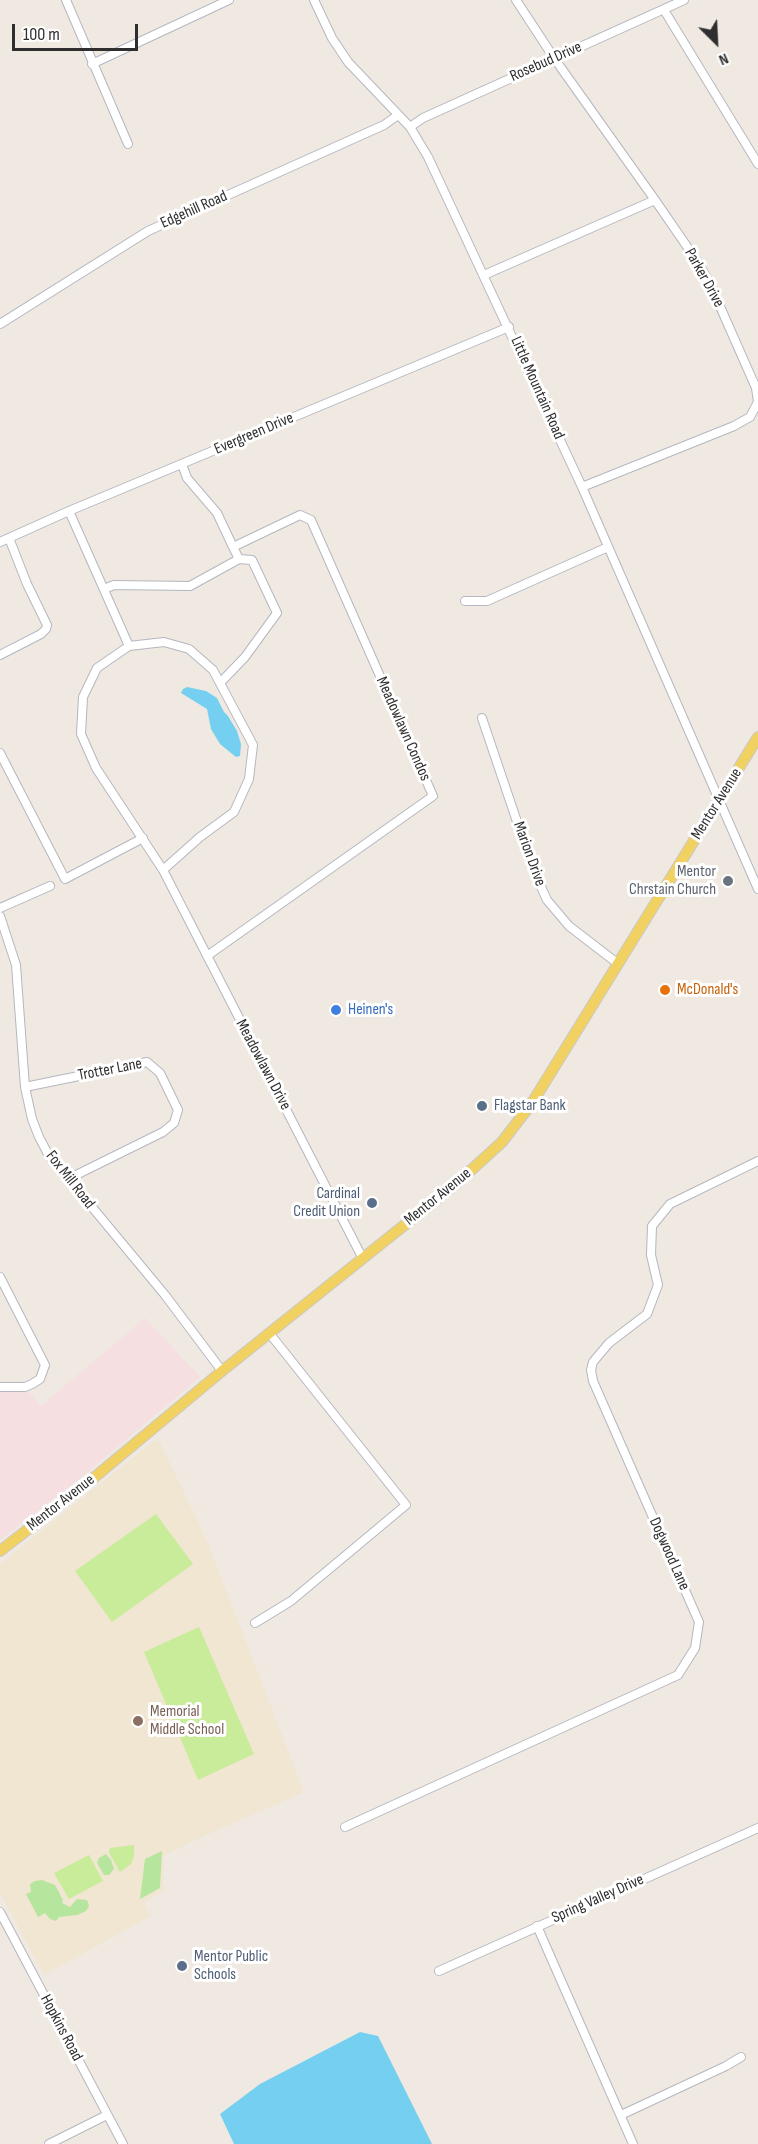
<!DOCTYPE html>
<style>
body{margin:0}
#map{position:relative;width:758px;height:2144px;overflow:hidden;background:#efe9e1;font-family:"Sofia Sans Condensed",sans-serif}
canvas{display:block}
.north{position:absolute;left:686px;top:12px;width:60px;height:60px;-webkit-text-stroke:4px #fff;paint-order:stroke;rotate:156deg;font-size:16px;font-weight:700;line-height:24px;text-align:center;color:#2e2e2e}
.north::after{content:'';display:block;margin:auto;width:21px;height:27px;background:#2e2e2e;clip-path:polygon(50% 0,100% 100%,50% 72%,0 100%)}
.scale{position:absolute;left:12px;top:24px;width:126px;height:27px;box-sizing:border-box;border:3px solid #2e2e2e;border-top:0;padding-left:8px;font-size:18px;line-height:21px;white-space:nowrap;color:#2e2e2e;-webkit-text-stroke:4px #fff;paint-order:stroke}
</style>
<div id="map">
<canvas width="758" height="2144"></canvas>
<div class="north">N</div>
<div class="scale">100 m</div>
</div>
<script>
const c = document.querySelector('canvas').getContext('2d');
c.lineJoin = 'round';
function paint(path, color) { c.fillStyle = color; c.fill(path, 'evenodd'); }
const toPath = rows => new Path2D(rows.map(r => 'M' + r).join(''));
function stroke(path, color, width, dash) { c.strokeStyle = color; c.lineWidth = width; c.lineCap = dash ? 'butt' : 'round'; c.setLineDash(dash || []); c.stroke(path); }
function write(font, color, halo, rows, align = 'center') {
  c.font = font + ' "Sofia Sans Condensed",sans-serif'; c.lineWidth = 6; c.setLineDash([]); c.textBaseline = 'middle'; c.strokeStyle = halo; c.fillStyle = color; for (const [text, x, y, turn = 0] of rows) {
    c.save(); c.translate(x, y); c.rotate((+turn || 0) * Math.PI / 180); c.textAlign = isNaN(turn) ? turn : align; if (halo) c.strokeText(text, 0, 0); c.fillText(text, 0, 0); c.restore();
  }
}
paint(toPath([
 [155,1440,160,1442,207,1541,304,1792,202,1837,163,1856,164,1890,144,1903,151,1916,44,1975,0,1893,0,1564]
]), '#f0e6d1');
paint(toPath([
 [145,1318,200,1377,84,1475,0,1540,0,1391,28,1391,41,1406]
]), '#f5dfe0');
paint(toPath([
 [162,1851,160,1888,140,1899,145,1859],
 [106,1854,111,1860,114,1869,109,1875,104,1875,97,1863,99,1858],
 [42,1880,55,1885,63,1900,62,1903,70,1907,77,1899,87,1900,89,1906,86,1911,77,1915,59,1917,56,1921,50,1919,45,1913,38,1917,26,1894,31,1892,30,1884,35,1881]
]), '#b6e59e');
paint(toPath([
 [156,1514,193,1564,112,1622,75,1571],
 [199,1627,254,1754,198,1780,144,1652],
 [134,1845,134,1856,131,1864,120,1872,109,1853,110,1848],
 [89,1855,103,1881,69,1899,54,1873]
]), '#c9ec9a');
paint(toPath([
 [187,687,206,691,217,698,224,712,228,716,237,731,241,744,240,756,236,757,220,744,211,729,207,709,181,693,183,689],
 [360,2032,378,2036,432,2144,234,2144,220,2114,260,2084]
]), '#75cff0');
const minor = toPath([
 [66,0,128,144],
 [314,0,332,38,348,62,410,127,428,157,582,487,758,889],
 [516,0,554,58,655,200,699,264,711,286,756,388,758,402,750,417,734,426,582,487],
 [664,10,758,164],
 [92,64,229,0],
 [410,127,423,118,684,0],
 [484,275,655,200],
 [0,324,148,231,384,125,398,115],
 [182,464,187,478,217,513,233,547],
 [69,511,129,646],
 [0,542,69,511,509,327],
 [104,589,114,585,190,586,239,559,233,547,300,515,311,520,433,796,207,956],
 [465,601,487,601,608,547],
 [0,655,41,634,46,629,47,625,27,584,9,538],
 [220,683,245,657,277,613,252,560,239,559],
 [482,718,533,869,547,900,569,926,617,963],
 [0,753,65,879,143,838],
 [163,870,200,837,234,812,249,779,253,745,213,670,189,649,164,642,129,646,97,668,83,697,81,734,96,768,163,870,363,1259],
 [0,908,50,886],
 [0,916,16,965,25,1087,32,1119,39,1137,48,1154,165,1295,222,1371],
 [25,1087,147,1062,160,1073,178,1110,174,1123,163,1132,68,1179],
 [0,1277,45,1365,40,1379,32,1384,25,1387,0,1387],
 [255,1623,291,1601,406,1505,270,1334],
 [345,1827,678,1675,695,1648,699,1622,593,1381,591,1370,593,1362,609,1343,647,1314,658,1285,651,1255,652,1226,670,1204,758,1161],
 [0,1912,123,2144],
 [537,1926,633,2144],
 [439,1971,758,1828],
 [621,2115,726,2066,741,2057],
 [49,2144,107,2115]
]);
const major = toPath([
 [0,1551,84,1486,222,1371,457,1183,502,1142,532,1103,758,737]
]);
stroke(minor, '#b4b7c1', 10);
stroke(major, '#c9c9c9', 12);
stroke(minor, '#fff', 8);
stroke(major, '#f2d163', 10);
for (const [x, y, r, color] of [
 [728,881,6,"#6b7280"],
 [665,990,6,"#e8710a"],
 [336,1010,6,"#3f7fe0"],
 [482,1106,6,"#5c6f8a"],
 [372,1203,6,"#5c6f8a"],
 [138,1721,6,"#8d6e63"],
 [182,1966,6,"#5c6f8a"]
]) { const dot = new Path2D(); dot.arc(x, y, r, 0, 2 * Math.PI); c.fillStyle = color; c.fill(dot); stroke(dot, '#fff', 2); }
write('16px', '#2e2e2e', '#fff', [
 ["Rosebud Drive",546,62,-24],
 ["Edgehill Road",194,210,-24],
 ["Parker Drive",704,278,61],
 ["Little Mountain Road",537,388,66],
 ["Evergreen Drive",254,434,-23],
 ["Meadowlawn Condos",403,729,66],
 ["Mentor Avenue",717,804,-58],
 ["Marion Drive",529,854,70],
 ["Meadowlawn Drive",263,1065,62],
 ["Trotter Lane",110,1070,-11],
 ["Fox Mill Road",70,1180,52],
 ["Mentor Avenue",438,1197,-39],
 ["Mentor Avenue",61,1503,-38],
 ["Dogwood Lane",669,1554,66],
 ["Spring Valley Drive",598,1899,-24],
 ["Hopkins Road",61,2028,62]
]);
write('16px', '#5b616d', '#fff', [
 ["Mentor",716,872],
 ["Chrstain Church",716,890]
], 'right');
write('16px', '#c56008', '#fff', [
 ["McDonald's",677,990]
], 'left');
write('16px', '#366cbe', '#fff', [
 ["Heinen's",348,1010]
], 'left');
write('16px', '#4e5e75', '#fff', [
 ["Flagstar Bank",494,1106],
 ["Cardinal",360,1194,"right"],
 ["Credit Union",360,1212,"right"],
 ["Mentor Public",194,1957],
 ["Schools",194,1975]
], 'left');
write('16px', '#785e54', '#fff', [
 ["Memorial",150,1712],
 ["Middle School",150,1730]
], 'left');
</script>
